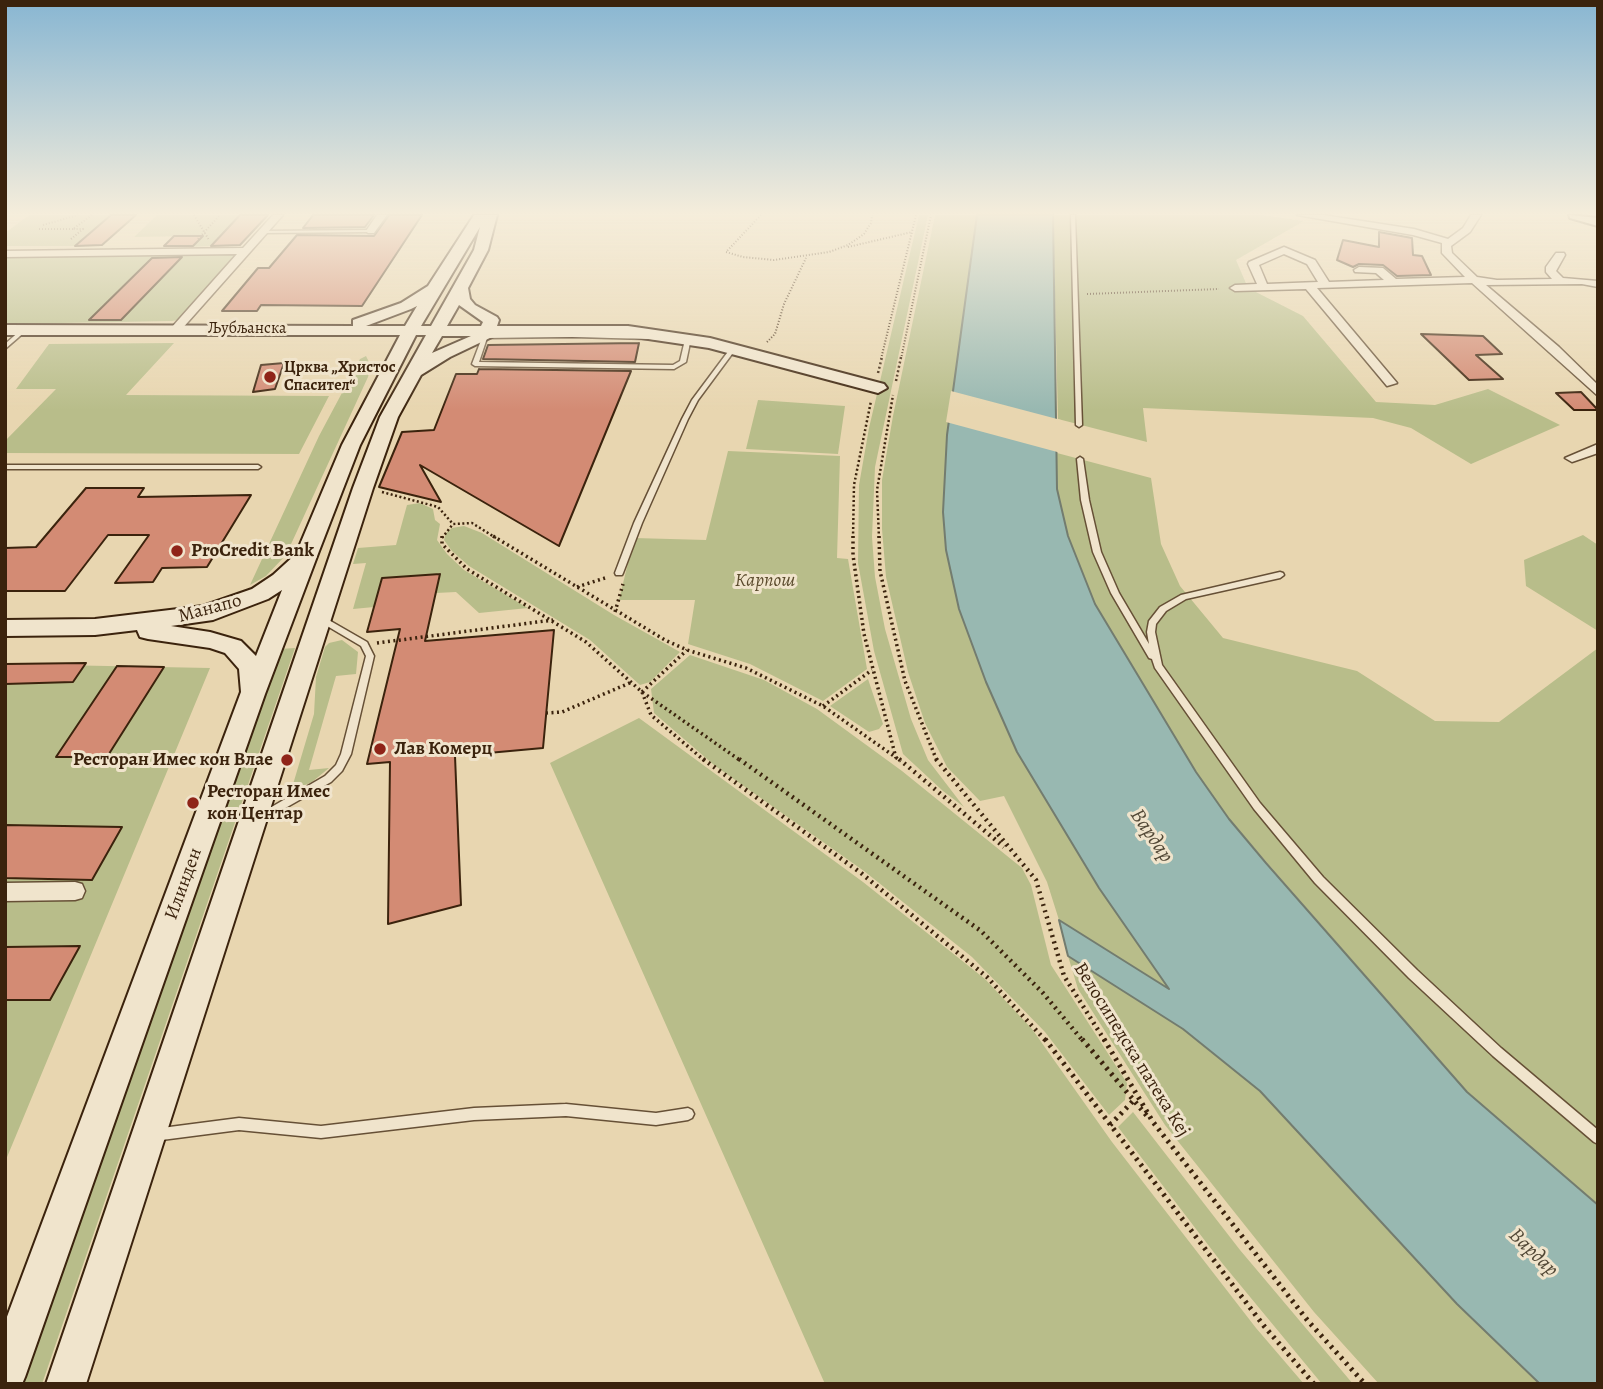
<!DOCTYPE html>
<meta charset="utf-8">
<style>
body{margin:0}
#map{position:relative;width:1603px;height:1389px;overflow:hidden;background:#e8d6b0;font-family:Alegreya,serif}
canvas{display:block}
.frame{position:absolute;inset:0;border:7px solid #3b230d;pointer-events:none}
</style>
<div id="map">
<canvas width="1603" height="1389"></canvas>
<div class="frame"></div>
</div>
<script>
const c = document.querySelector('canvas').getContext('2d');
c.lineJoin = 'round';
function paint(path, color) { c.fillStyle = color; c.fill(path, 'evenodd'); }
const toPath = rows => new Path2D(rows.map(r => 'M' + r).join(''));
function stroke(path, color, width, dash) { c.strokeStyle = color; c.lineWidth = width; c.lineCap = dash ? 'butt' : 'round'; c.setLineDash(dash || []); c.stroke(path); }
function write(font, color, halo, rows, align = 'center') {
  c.font = font + ' Alegreya,serif'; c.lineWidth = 6; c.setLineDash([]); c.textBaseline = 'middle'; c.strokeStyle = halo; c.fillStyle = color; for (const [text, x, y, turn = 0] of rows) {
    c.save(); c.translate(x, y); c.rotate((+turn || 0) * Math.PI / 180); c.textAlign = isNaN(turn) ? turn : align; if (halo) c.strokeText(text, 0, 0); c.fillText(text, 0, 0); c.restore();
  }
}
paint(toPath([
 [29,215,111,215,75,246,5,246,5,233],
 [157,215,240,215,210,246,188,247,197,236,134,237],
 [919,215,928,215,875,467,872,537,875,577,885,629,911,719,928,760,964,807,943,791,903,754,874,651,858,563,859,485,869,428],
 [935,215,977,215,947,435,943,512,946,550,959,609,986,682,1017,752,1099,888,1171,990,1059,920,1047,882,1004,796,980,801,947,767,925,723,908,672,886,577,882,529,882,480,893,416],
 [1053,215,1263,215,1304,221,1236,260,1248,288,1303,316,1376,402,1435,405,1488,389,1560,425,1471,464,1411,428,1373,418,1143,408,1147,442,1058,419],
 [245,251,185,319,172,321,5,324,5,254],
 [174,343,126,395,329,396,299,454,5,453,5,441,56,389,16,389,49,344],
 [366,356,371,366,368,377,286,555,266,576,250,585,319,436,360,359],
 [758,400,845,406,838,454,746,449],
 [728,451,840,456,837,558,848,559,867,669,823,701,750,664,688,644,695,600,619,600,634,538,706,540],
 [1057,453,1151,478,1161,544,1180,586,1223,638,1357,671,1435,721,1499,722,1598,648,1598,1205,1467,1092,1229,819,1196,772,1095,604,1068,536,1057,489],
 [420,503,433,509,435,520,440,524,437,540,447,554,464,570,528,608,479,613,456,592,436,593,439,574,383,578,374,607,353,609,366,563,353,564,358,548,396,545,407,505],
 [464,526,482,533,614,615,680,652,650,682,640,685,590,640,469,566,452,551,444,540,446,533,452,528],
 [1583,535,1598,545,1598,631,1526,586,1524,560],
 [342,640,358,652,356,674,336,676,309,770,329,768,312,782,291,791,314,714,316,677,325,647,329,643],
 [295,648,42,1384,21,1384,280,649],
 [690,655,764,680,817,709,902,771,1022,868,1031,885,1051,965,1127,1083,1125,1100,1109,1115,1045,1032,972,957,864,871,714,765,654,713,651,689],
 [5,664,210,668,5,1162],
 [868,679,883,724,879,729,869,732,830,706],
 [639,718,863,882,985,979,1032,1029,1112,1142,1256,1328,1304,1384,825,1384,550,763],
 [1068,956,1183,1029,1260,1091,1457,1304,1540,1384,1379,1384,1314,1312,1165,1125,1078,989],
 [1133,1112,1240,1250,1353,1384,1322,1384,1222,1263,1118,1127]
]), '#b8bd8a');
const water = toPath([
 [977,215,1053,215,1057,489,1068,536,1095,604,1196,772,1229,819,1266,863,1467,1092,1598,1205,1598,1384,1540,1384,1457,1304,1260,1091,1183,1029,1068,956,1059,920,1169,989,1099,888,1017,752,986,682,959,609,946,550,943,512,947,435,977,215]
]);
paint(water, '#98b8b1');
stroke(water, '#737c6f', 2);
paint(toPath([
 [951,391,1061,420,1061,453,946,422]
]), '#e8d6b0');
const building = toPath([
 [111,215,136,215,102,245,75,246,111,215],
 [240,215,268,215,240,245,211,246,240,215],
 [313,215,374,215,365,227,303,228,313,215],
 [389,215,422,215,362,306,261,305,257,311,222,311,258,268,269,268,297,235,374,236,389,215],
 [1379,232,1412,238,1413,255,1422,256,1431,275,1397,276,1383,265,1359,264,1353,267,1337,260,1343,240,1379,247,1379,232],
 [174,236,203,236,193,246,164,246,174,236],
 [182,257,121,320,89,320,152,258,182,257],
 [1421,334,1483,336,1502,354,1476,355,1503,379,1469,380,1421,334],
 [639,343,635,362,483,359,488,345,639,343],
 [284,363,275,389,253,392,261,365,284,363],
 [479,369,631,371,559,546,420,465,441,502,379,487,402,432,434,430,456,374,477,374,479,369],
 [1581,392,1598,410,1574,410,1556,393,1581,392],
 [86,488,144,488,138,497,251,495,207,567,162,568,153,582,115,583,149,535,108,535,65,591,5,591,5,548,36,547,86,488],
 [440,574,425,641,554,630,543,748,455,756,461,905,388,924,390,762,367,764,400,629,367,632,382,578,440,574],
 [86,663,73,682,5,684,5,664,86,663],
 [117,666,164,667,107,757,56,757,117,666],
 [5,825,122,827,92,880,5,878,5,825],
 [80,946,50,1000,5,1000,5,947,80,946]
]);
paint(building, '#d38b74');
stroke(building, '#3b230d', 2);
const lane = toPath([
 [1071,215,1075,215,1082,425,1079,427,1076,425,1071,215],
 [371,230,373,230,373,232,263,233,261,232,263,231,371,230],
 [22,329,27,330,5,349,5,344,22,329],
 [572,333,681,337,690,343,686,362,674,369,475,366,472,364,483,335,572,333],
 [572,337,650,339,680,341,684,344,680,361,673,365,479,362,487,338,572,337],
 [730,349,735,350,698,400,688,419,642,523,623,573,622,575,616,575,615,573,634,523,682,419,692,400,730,349],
 [1080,457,1083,459,1089,500,1101,552,1119,593,1149,644,1147,632,1149,621,1160,607,1181,595,1280,572,1283,573,1284,575,1280,578,1186,599,1166,611,1156,624,1155,632,1162,665,1260,803,1323,877,1417,970,1501,1048,1598,1130,1598,1144,1594,1142,1493,1056,1409,978,1315,883,1254,809,1155,668,1152,659,1149,658,1111,593,1093,552,1081,500,1077,459,1080,457],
 [5,465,258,465,261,467,258,469,5,469,5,465],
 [320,615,367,642,374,656,351,754,342,771,331,782,259,823,256,822,254,819,256,816,325,776,336,765,341,754,366,656,361,646,317,620,316,618,317,616,320,615],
 [566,1104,656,1113,688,1108,692,1110,694,1114,692,1118,688,1120,656,1125,566,1116,474,1120,321,1138,239,1130,154,1141,150,1139,148,1135,150,1131,154,1129,239,1118,321,1126,474,1108,566,1104]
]);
const street = toPath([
 [273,215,283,215,180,331,176,332,170,329,172,327,237,254,5,257,5,251,243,248,273,215],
 [377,215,387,215,374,233,368,233,366,231,377,215],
 [1297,215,1323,215,1414,229,1448,239,1463,228,1471,215,1481,215,1470,232,1451,246,1452,253,1477,277,1497,280,1552,279,1546,272,1546,267,1556,253,1564,253,1565,255,1556,271,1563,278,1598,281,1598,287,1582,284,1486,285,1559,347,1598,385,1598,396,1472,283,1317,288,1397,383,1387,386,1306,289,1235,291,1230,288,1235,285,1257,284,1248,264,1249,262,1284,247,1315,260,1329,282,1384,280,1376,273,1355,272,1354,270,1359,267,1383,268,1396,279,1465,277,1442,253,1442,243,1413,235,1297,215],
 [1284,254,1307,264,1318,282,1267,284,1259,265,1284,254],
 [1598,444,1598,453,1572,462,1565,458,1598,444],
 [75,882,82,884,85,891,82,898,75,900,5,901,5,883,75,882]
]);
const secondary = toPath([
 [474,215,497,215,488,250,468,288,470,299,475,305,497,317,499,320,497,326,628,326,710,338,884,384,887,388,878,393,709,348,628,336,494,336,450,357,421,375,398,417,373,488,86,1384,46,1384,353,488,380,417,426,335,416,335,360,445,319,551,265,694,25,1377,22,1384,5,1384,5,1322,241,692,239,669,225,653,210,648,148,639,140,637,137,630,95,635,5,636,5,620,95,619,203,606,252,589,273,575,296,554,342,445,400,335,5,335,5,325,353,326,353,320,401,303,428,286,474,215],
 [480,227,474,250,431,326,421,326,480,227],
 [459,305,483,322,481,326,447,326,459,305],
 [417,306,405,326,366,326,411,309,417,306],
 [442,336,471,336,432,353,442,336],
 [282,590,256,656,241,641,210,632,171,626,213,620,268,599,282,590],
 [1569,215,1598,218,1598,226,1570,218,1569,215]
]);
stroke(lane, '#665036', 3);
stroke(street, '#665036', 3);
stroke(secondary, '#3b230d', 4);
stroke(toPath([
 [194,215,209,240],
 [761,215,726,252,743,257,774,260,829,252,848,245,864,234,871,223,872,215],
 [43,225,78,215],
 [39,229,73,229],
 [71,239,83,229,73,229,92,215],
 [198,239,220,215],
 [848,247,912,232],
 [1087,294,1219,289],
 [767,342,775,334,784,304,806,258],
 [881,359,916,215],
 [901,359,931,215]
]), '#3b230d', 2, [1, 2]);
stroke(toPath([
 [878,373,882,357],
 [896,381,901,357],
 [382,492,438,507,453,524,472,523,496,538],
 [442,538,453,524],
 [853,538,854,485,871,401],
 [879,538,877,490,893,395]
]), '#3b230d', 2.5, [2, 2.5]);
stroke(toPath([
 [442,536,442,544,467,569,586,642,642,692,741,761],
 [493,536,665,640,687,650,746,668,823,706,901,761],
 [853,536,853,555,864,634,896,758],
 [879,536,880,571,905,681,937,761],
 [577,587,605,578],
 [615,612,623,584],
 [377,643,553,620],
 [642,692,651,715,705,761],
 [642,692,687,650],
 [823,706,872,670],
 [546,713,562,712,632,682]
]), '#3b230d', 3.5, [2, 3.5]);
stroke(toPath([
 [703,759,861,873,987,977,1046,1041],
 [739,759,981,931,1043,993,1083,1041],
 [899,759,1004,847],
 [936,759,1036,880,1064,976,1105,1041]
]), '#3b230d', 4.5, [2, 4.5]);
stroke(toPath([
 [1045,1039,1264,1326,1314,1384],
 [1082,1039,1147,1116],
 [1104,1039,1153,1122,1308,1321,1365,1384],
 [1110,1125,1134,1100]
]), '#3b230d', 5, [2.5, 5]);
paint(lane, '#f0e4cc');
paint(street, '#f0e4cc');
paint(secondary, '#f0e4cc');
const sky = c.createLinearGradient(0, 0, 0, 410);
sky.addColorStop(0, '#88b6d2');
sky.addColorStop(0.52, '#f5eddb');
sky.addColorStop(1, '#f5eddb00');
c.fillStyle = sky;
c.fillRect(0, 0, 1603, 410);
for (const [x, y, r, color] of [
 [270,377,7,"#8f2418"],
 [177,551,7,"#8f2418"],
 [380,749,7,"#8f2418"],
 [287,760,7,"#8f2418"],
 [193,803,7,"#8f2418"]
]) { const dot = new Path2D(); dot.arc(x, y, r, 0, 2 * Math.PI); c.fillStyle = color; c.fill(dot); stroke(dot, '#f0e4cc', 2.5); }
write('16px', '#3b230d', '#f0e4cc', [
 ["Љубљанска",247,329]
]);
write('bold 16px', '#3b230d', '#f0e4cc', [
 ["Црква „Христос",284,368],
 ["Спасител“",284,386]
], 'left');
write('bold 19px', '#3b230d', '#f0e4cc', [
 ["ProCredit Bank",191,551],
 ["Лав Комерц",394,749],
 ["Ресторан Имес кон Влае",273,760,"right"],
 ["Ресторан Имес",207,792],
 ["кон Центар",207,814]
], 'left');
write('italic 19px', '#5a4a2c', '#f0e4cc', [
 ["Карпош",765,581]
]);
write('19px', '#3b230d', '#f0e4cc', [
 ["Манапо",210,609,-15],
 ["Илинден",184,884,-70],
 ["Велосипедска патека Кеј",1131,1050,58]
]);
write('italic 21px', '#524836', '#f0e4cc', [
 ["Вардар",1151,836,56],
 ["Вардар",1533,1253,44]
]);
</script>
